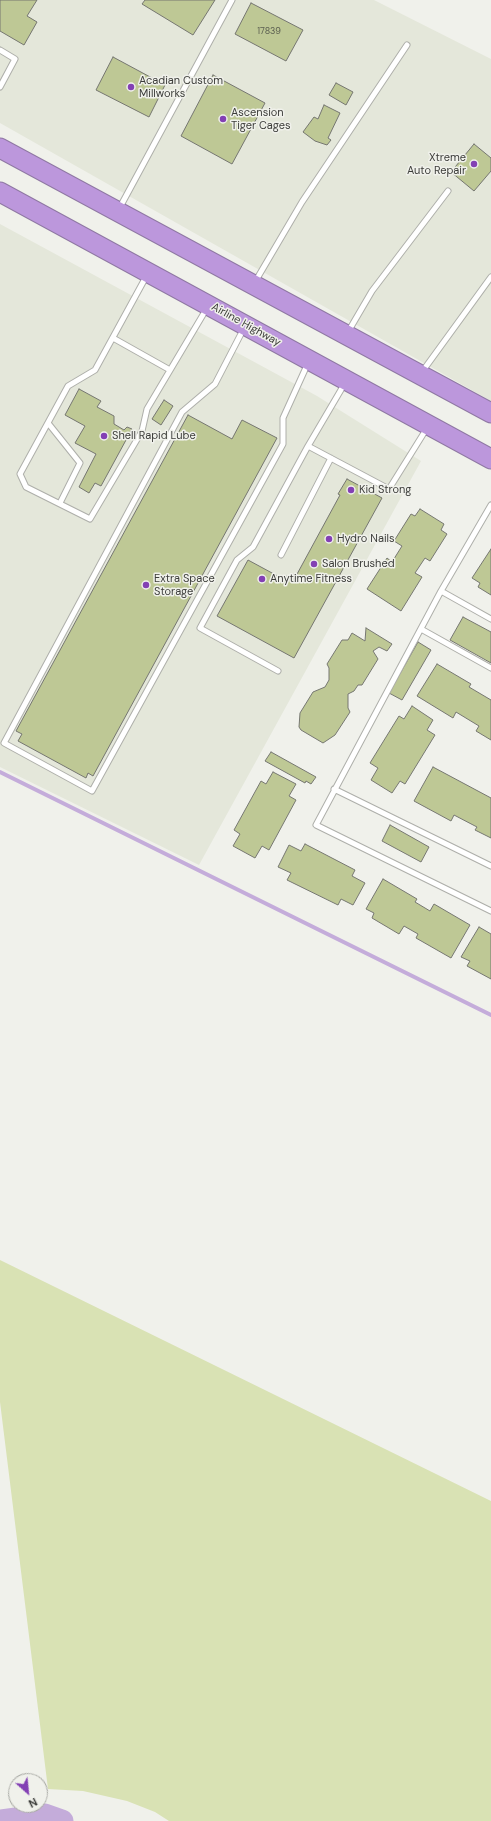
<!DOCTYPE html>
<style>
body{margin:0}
#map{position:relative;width:491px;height:1821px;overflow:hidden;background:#f0f1eb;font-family:"DM Sans",sans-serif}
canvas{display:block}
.north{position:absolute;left:8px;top:1773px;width:40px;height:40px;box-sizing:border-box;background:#f0f1eb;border:1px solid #a8a9a4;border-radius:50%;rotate:153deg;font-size:11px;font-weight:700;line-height:16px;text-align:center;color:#3c3d3a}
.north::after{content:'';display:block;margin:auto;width:14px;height:18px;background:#8340b4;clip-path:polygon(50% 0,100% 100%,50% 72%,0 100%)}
</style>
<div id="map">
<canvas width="491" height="1821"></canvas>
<div class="north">N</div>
</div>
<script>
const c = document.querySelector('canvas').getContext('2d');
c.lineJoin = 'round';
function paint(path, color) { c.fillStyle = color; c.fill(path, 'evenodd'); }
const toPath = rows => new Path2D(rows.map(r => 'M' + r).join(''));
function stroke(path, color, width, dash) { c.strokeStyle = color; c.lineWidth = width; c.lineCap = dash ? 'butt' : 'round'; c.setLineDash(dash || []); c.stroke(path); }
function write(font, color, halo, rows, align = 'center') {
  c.font = font + ' "DM Sans",sans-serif'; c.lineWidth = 3; c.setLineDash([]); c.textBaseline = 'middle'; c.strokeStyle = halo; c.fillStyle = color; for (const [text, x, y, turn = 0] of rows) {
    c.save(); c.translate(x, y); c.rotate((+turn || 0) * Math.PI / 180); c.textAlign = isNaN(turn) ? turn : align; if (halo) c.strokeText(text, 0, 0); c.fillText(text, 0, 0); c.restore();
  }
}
paint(toPath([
 [0,0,374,0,491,59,491,401,0,123],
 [0,224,317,396,421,461,199,865,0,767]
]), '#e4e7da');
paint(toPath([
 [0,1260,491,1501,491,1821,169,1821,155,1812,127,1801,83,1791,48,1789,0,1402]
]), '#d9e2b4');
stroke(toPath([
 [0,772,491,1015]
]), '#c4acda', 4);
stroke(toPath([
 [1,1821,45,1815,62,1821]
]), '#c4acda', 23);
const building = toPath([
 [0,0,37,0,27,16,37,22,24,45,0,31,0,0],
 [145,0,215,0,193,35,142,4,145,0],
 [251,3,303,30,286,61,235,34,251,3],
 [113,57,165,85,149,117,96,90,113,57],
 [213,75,265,103,232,164,181,136,213,75],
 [336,83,353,92,346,105,329,95,336,83],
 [324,105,340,113,328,138,331,140,327,145,315,141,303,132,314,117,318,119,324,105],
 [474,144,491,158,491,171,474,191,451,172,474,144],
 [79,389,101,401,97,407,114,416,114,424,124,430,127,427,132,429,101,486,95,483,89,493,79,487,96,454,75,443,85,426,65,415,79,389],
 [164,400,173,406,161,425,152,419,164,400],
 [188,415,232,439,242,420,277,438,93,776,88,773,86,778,18,741,22,734,16,731,188,415],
 [347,479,382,498,294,658,217,616,248,560,285,580,284,577,295,574,296,576,340,495,338,494,347,479],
 [420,509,444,524,441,530,447,534,430,561,425,558,415,573,422,577,401,611,367,589,387,558,392,562,402,546,394,541,411,514,415,516,420,509],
 [491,549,491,595,478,587,480,583,472,578,491,549],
 [463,617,491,632,491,663,450,640,463,617],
 [366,628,392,644,387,651,379,647,373,651,378,659,362,685,358,685,354,691,348,694,348,708,350,712,335,735,323,743,301,730,299,727,300,713,313,692,325,687,329,680,329,668,327,664,342,640,348,640,352,633,365,641,366,628],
 [418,642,431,650,402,700,389,693,418,642],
 [437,664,471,684,469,687,491,700,491,740,476,731,479,726,456,712,453,718,417,696,437,664],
 [412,706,433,720,427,730,435,735,405,784,400,781,392,793,371,780,378,768,370,763,399,716,404,719,412,706],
 [271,752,316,777,311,784,306,781,305,783,265,761,271,752],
 [433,767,491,798,491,838,475,830,477,827,454,815,451,821,414,801,433,767],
 [273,772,296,784,289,796,296,800,269,850,262,846,255,858,233,846,240,834,234,830,261,781,266,784,273,772],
 [390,825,429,847,421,862,382,841,390,825],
 [305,844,355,870,352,876,365,883,353,905,341,899,338,905,287,880,291,873,278,867,289,845,301,851,305,844],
 [383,879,417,899,415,902,430,911,434,904,470,925,451,958,416,938,418,934,404,926,399,934,372,918,374,913,366,909,383,879],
 [479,927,491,934,491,979,467,966,470,961,461,957,479,927]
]);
paint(building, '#bec895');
stroke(building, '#767771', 1);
const lane = toPath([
 [0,50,15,59,0,87],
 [119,209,232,0],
 [147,275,95,370,68,386,20,474,26,487,90,519,142,431,147,409,207,308],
 [255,282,302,202,407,45],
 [244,328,215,384,182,412,4,743,92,791,283,444,283,418,308,363],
 [348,332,372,291,448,191],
 [113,338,170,370],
 [422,372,491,277],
 [345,383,308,446,389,489,427,428],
 [48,423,80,463,60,503],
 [281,555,331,458],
 [441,591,491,505],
 [491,619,441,591,316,825,491,911],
 [421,629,491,668],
 [278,671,200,628,237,560,253,547,308,446],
 [334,789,491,866]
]);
const highway = toPath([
 [0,148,491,413],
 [0,192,491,459]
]);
stroke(lane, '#aeafaa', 7);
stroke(highway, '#8f78a3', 21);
stroke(lane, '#fff', 5);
stroke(highway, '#bc97dc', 19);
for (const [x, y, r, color] of [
 [131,87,4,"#8340b4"],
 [223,119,4,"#8340b4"],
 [474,164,4,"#8340b4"],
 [104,436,4,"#8340b4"],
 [351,490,4,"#8340b4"],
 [329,539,4,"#8340b4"],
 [314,564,4,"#8340b4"],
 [262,579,4,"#8340b4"],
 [146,585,4,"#8340b4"]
]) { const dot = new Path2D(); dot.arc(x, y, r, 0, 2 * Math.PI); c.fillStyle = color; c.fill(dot); stroke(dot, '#f0f1eb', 1.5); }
write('9px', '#5c6051', null, [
 ["17839",269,32]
]);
write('11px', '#3c3d3a', '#f0f1eb', [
 ["Acadian Custom",139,81],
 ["Millworks",139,94],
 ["Ascension",231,113],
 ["Tiger Cages",231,126],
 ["Xtreme",466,158,"right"],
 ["Auto Repair",466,171,"right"],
 ["Shell Rapid Lube",112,436],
 ["Kid Strong",359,490],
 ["Hydro Nails",337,539],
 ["Salon Brushed",322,564],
 ["Extra Space",154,579],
 ["Storage",154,592],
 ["Anytime Fitness",270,579]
], 'left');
write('11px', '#3c3d3a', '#f0f1eb', [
 ["Airline Highway",246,325,29]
]);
</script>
